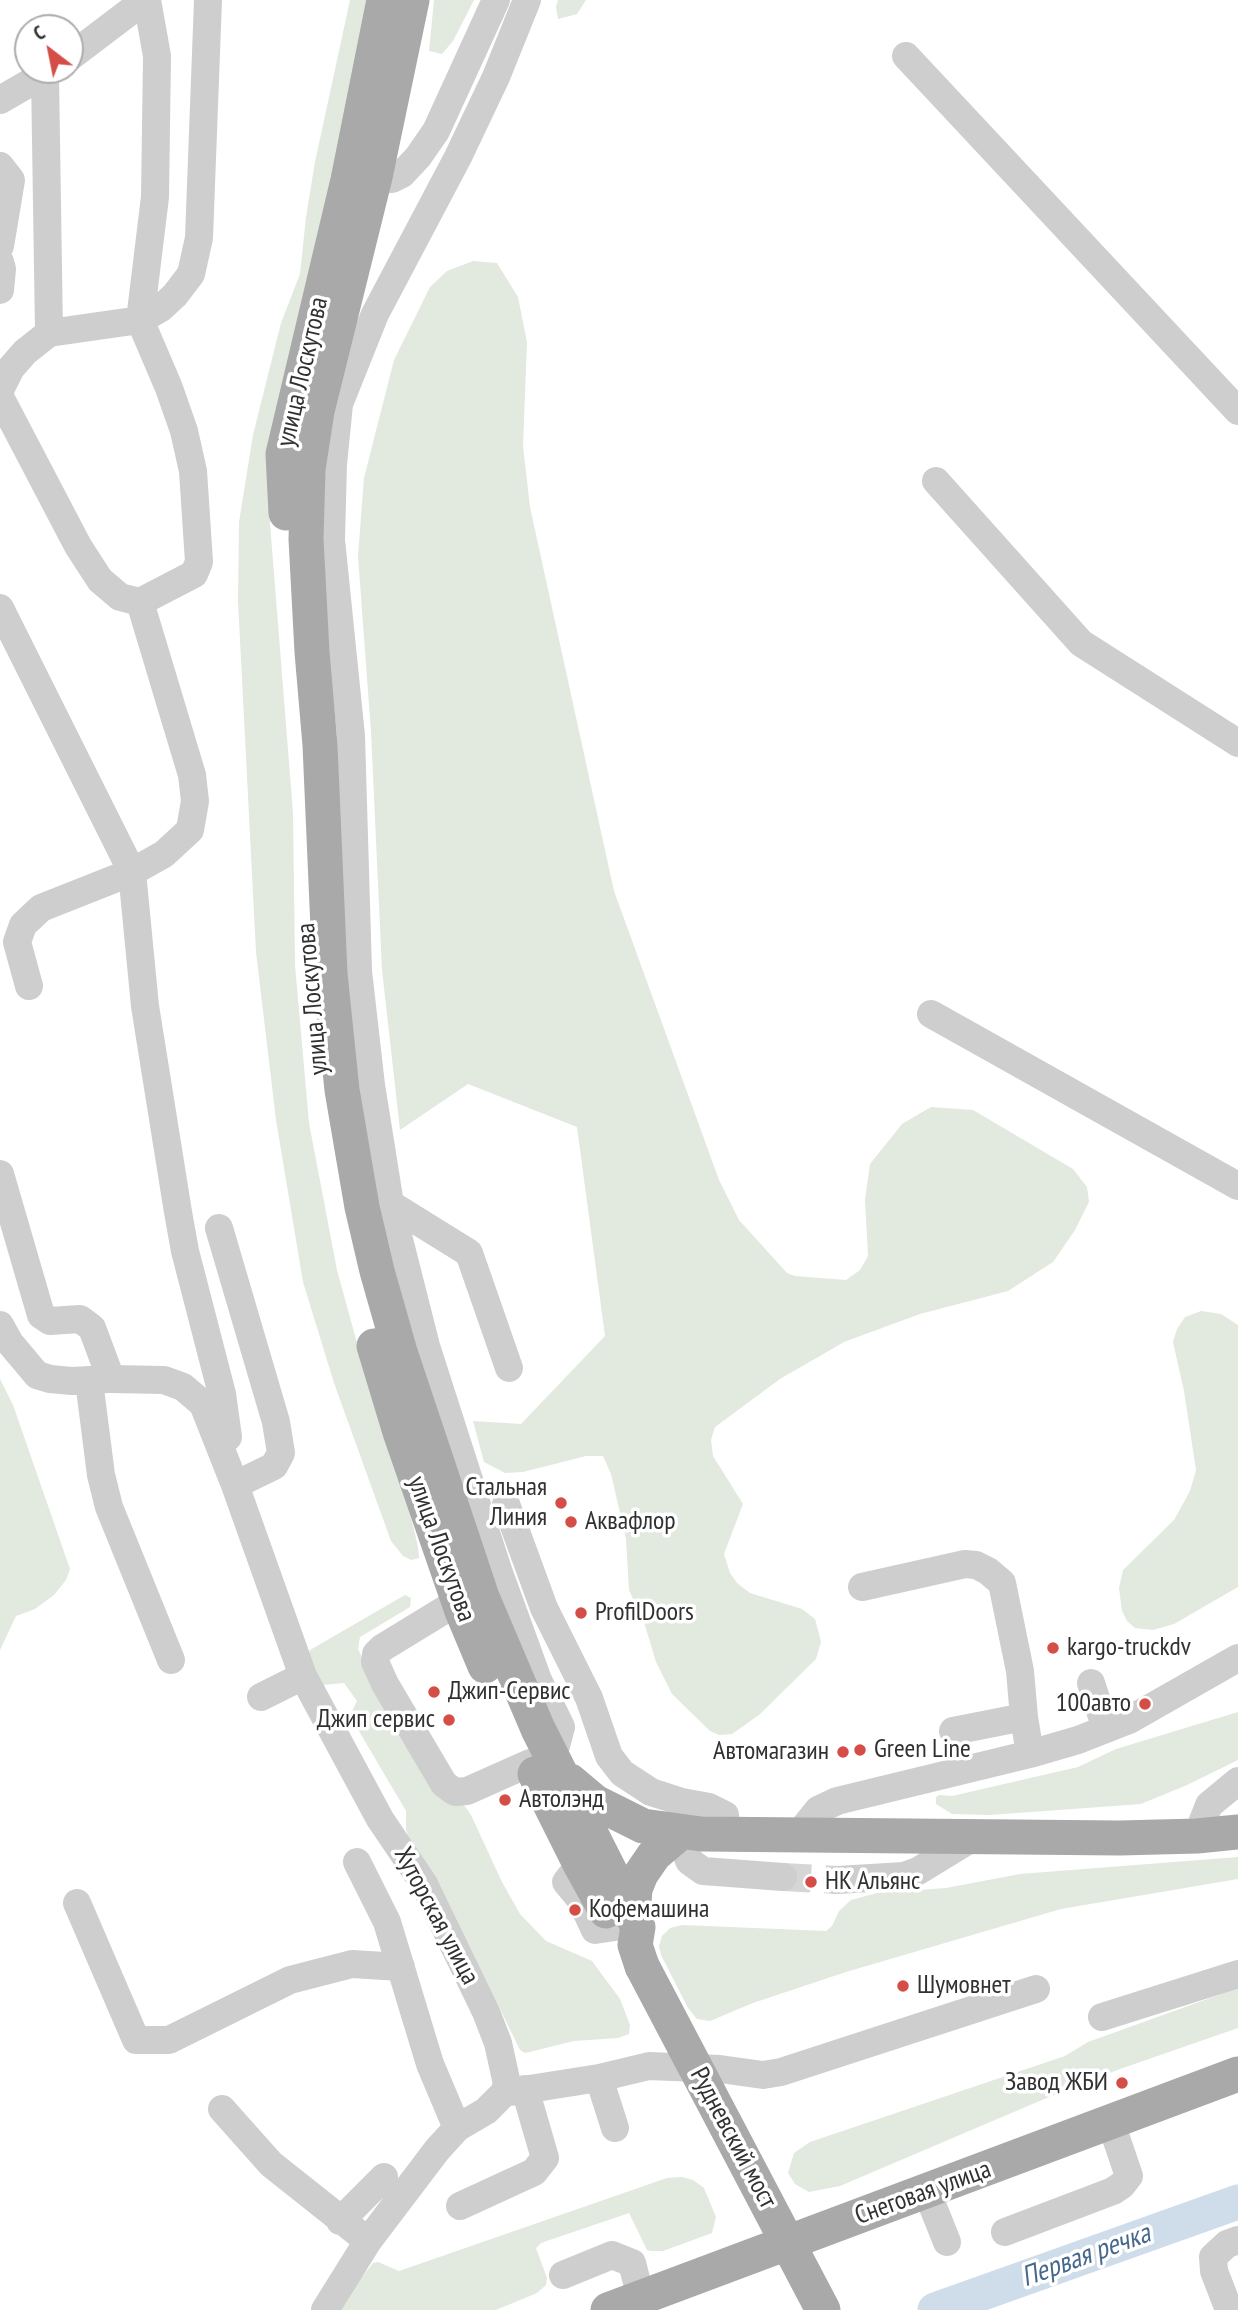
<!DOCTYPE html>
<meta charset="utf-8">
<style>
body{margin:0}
#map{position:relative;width:1238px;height:2310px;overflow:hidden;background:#fff;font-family:"PT Sans Narrow",sans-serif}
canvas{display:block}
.north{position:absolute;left:14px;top:14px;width:70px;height:70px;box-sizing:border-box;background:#fff;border:2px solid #adadad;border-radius:50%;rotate:328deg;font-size:19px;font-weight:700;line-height:28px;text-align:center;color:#313131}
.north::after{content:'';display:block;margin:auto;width:24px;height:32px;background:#d44e47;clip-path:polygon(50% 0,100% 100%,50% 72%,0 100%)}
</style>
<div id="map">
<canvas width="1238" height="2310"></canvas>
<div class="north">С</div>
</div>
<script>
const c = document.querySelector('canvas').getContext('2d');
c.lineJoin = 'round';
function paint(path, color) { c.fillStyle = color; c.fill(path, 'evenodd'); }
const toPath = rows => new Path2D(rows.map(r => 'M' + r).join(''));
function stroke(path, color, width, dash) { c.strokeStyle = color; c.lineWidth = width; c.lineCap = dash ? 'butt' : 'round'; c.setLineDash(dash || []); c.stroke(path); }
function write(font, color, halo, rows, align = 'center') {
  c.font = font + ' "PT Sans Narrow",sans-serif'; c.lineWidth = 7; c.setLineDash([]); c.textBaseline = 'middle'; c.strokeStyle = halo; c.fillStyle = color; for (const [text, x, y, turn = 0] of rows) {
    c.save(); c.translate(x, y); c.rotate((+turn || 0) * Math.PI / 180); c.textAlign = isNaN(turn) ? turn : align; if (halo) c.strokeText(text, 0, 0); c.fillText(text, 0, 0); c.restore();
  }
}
paint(toPath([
 [350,0,367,0,268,498,293,813,295,965,309,1123,337,1270,360,1354,404,1486,418,1547,419,1558,411,1560,403,1556,391,1541,334,1383,303,1282,276,1120,256,952,238,601,239,522,253,435,281,323,300,274,306,217,315,162],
 [434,0,474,0,453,41,442,54,429,51],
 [558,0,586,0,577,14,558,19,556,7],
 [473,261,497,263,518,297,527,342,523,446,530,507,614,891,719,1180,739,1220,787,1273,795,1276,846,1280,860,1270,868,1256,865,1199,870,1164,902,1124,931,1107,973,1110,1073,1169,1087,1187,1089,1202,1075,1230,1053,1262,1008,1291,920,1314,844,1342,780,1379,715,1427,711,1440,713,1456,743,1504,724,1554,730,1573,737,1583,750,1593,802,1609,815,1619,821,1642,816,1659,759,1715,732,1734,719,1735,710,1731,672,1694,656,1662,644,1622,629,1590,626,1539,611,1474,603,1456,586,1456,523,1472,505,1473,484,1462,473,1421,521,1424,605,1336,577,1127,468,1084,400,1130,382,970,371,732,358,556,364,478,394,360,430,287,447,271],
 [1201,1311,1221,1314,1238,1325,1238,1587,1174,1624,1153,1630,1135,1628,1127,1621,1122,1611,1119,1588,1123,1570,1174,1520,1190,1491,1196,1470,1184,1391,1173,1342,1177,1329,1185,1317],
 [0,1379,13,1405,70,1569,66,1580,54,1595,35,1609,16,1616,0,1650],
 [405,1595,411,1598,410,1607,360,1637,358,1649,367,1669,471,1815,502,1882,520,1914,546,1941,592,1961,620,1999,630,2025,629,2034,618,2038,574,2041,525,2053,520,2050,438,1881,410,1841,406,1830,406,1811,353,1721,351,1713,357,1701,344,1683,323,1685,307,1660,310,1650],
 [1238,1712,1238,1760,1187,1785,1141,1804,990,1815,952,1814,936,1804,936,1797,939,1795,952,1796,1078,1767,1116,1749],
 [1238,1857,1238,1879,1061,1909,846,1972,753,2003,710,2021,697,2019,688,2008,661,1955,659,1946,662,1936,670,1928,682,1925,826,1931,832,1926,839,1911,851,1900,877,1893,946,1888,1020,1874],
 [1238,1988,1238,2028,1120,2069,1056,2094,840,2186,809,2192,795,2184,788,2173,794,2153,810,2142,1065,2056,1088,2042],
 [682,2177,693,2180,704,2188,716,2217,712,2233,663,2251,650,2251,647,2250,629,2213,541,2243,536,2248,547,2278,546,2285,537,2293,496,2310,336,2310,373,2263,378,2262,399,2271,667,2178]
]), '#e2e9de');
stroke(toPath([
 [935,2310,1238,2202]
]), '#cfdcea', 35);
stroke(toPath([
 [783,1877,837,1880]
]), '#d6d6d6', 28, [28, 14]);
stroke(toPath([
 [527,0,496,77,458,157,375,314,339,404,333,464,331,540,351,736,358,971,371,1085,390,1204,426,1346,498,1570,538,1680,561,1727,556,1746,549,1750],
 [906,56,1238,411],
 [70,57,145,0],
 [45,75,49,333],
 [0,100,52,70],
 [0,166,11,180,0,246],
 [375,177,392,179,402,174,418,157,436,131,496,0],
 [0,262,2,269,0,290],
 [0,390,11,368,25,352,49,333,140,320,161,308,175,295,191,274,199,238,208,0],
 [0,397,78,546,100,580,120,597,140,602,192,775,195,801,190,830,164,854,132,872,41,908,23,925,17,942,29,986],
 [936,481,1081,643,1238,743],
 [140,602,194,574,199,562,193,471,184,431,169,388,140,320,155,197,157,56,147,0],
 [0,608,132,872,145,1006,178,1212,185,1251,222,1394,228,1437],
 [931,1014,1238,1186],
 [0,1174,41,1315,50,1321,80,1319,92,1328,111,1379,164,1380,183,1387,203,1404,235,1485,303,1676,380,1819,424,1884,486,2012,498,2043,507,2084,504,2093,486,2111,457,2128,437,2150,368,2241,325,2310],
 [390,1204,469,1253,509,1368],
 [219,1228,276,1422,281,1453,274,1466,235,1485],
 [0,1325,10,1343,37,1375,50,1379,72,1381,108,1379],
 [89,1381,101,1475,109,1507,171,1660],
 [506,1504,544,1608,589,1698,609,1756,622,1773,651,1792,682,1802,709,1807,725,1815,727,1836],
 [862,1587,965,1564,976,1565,988,1571,1002,1583,1020,1671,1024,1717,1030,1754],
 [459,1601,382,1648,376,1654,375,1662,385,1684,444,1784,455,1792,467,1791,530,1763],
 [1091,1683,1106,1729],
 [261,1697,303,1676],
 [953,1731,1024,1717],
 [680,1833,689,1861,703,1871,783,1877],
 [1197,1836,1209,1805,1238,1781],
 [800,1837,801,1831,818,1810,837,1801,1030,1754,1078,1740,1129,1720,1238,1658],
 [357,1862,387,1922,430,2064,457,2128],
 [580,1864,566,1882,581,1900,595,1930,615,1927],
 [837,1880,904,1876,918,1871,972,1838],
 [77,1903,136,2040,169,2040,290,1980,352,1964,401,1967],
 [1102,2017,1238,1974],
 [599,2078,615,2128],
 [504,2093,599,2078,649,2066,720,2069,763,2075,781,2072,1036,1989],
 [222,2109,271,2164,368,2241],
 [927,2192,947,2242],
 [460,2206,534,2172,545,2158,525,2089],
 [340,2221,384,2177],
 [1005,2232,1113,2191,1122,2185,1129,2176,1111,2123],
 [563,2275,612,2255,632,2263,641,2298],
 [1229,2310,1214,2271,1213,2257,1227,2244,1238,2240]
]), '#cecece', 28);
stroke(toPath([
 [412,0,375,177,317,411,308,469,306,539,312,652,320,745,330,974,342,1090,362,1207,377,1271,400,1352,482,1597,538,1729,638,1927,635,1945,642,1966],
 [286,513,283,454,348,180,384,0],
 [374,1346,400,1432,462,1611,485,1666],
 [535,1774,580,1864,606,1911],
 [570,1781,595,1802,643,1826,701,1834,1120,1838,1197,1836,1238,1832],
 [633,1916,635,1889,641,1874,654,1855,680,1833],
 [608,2310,1238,2074]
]), '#a9a9a9', 35);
stroke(toPath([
 [642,1966,823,2310]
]), '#a9a9a9', 35);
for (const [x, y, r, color] of [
 [561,1503,7,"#d44e47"],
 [571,1522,7,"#d44e47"],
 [581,1613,7,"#d44e47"],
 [1053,1648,7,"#d44e47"],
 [434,1692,7,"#d44e47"],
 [1145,1704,7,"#d44e47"],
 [449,1720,7,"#d44e47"],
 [860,1750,7,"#d44e47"],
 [843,1752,7,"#d44e47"],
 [505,1800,7,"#d44e47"],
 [811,1882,7,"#d44e47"],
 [575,1910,7,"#d44e47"],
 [903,1986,7,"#d44e47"],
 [1122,2083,7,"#d44e47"]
]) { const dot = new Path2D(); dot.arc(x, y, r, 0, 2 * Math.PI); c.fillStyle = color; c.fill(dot); stroke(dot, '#fff', 2.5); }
write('26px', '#313131', '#fff', [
 ["улица Лоскутова",303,372,-77],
 ["улица Лоскутова",313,999,-95],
 ["улица Лоскутова",441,1549,70],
 ["Хуторская улица",436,1916,62],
 ["Рудневский мост",733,2138,62],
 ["Снеговая улица",923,2193,-20]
]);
write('26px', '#313131', '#fff', [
 ["Стальная",547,1488,"right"],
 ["Линия",547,1518,"right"],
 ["Аквафлор",585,1522],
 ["ProfilDoors",595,1613],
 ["kargo-truckdv",1067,1648],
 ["Джип-Сервис",448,1692],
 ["100авто",1131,1704,"right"],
 ["Джип сервис",435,1720,"right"],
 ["Green Line",874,1750],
 ["Автомагазин",829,1752,"right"],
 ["Автолэнд",519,1800],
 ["НК Альянс",825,1882],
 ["Кофемашина",589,1910],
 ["Шумовнет",917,1986],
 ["Завод ЖБИ",1108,2083,"right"]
], 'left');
write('italic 28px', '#46688c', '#fff', [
 ["Первая речка",1086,2256,-20]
]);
</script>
